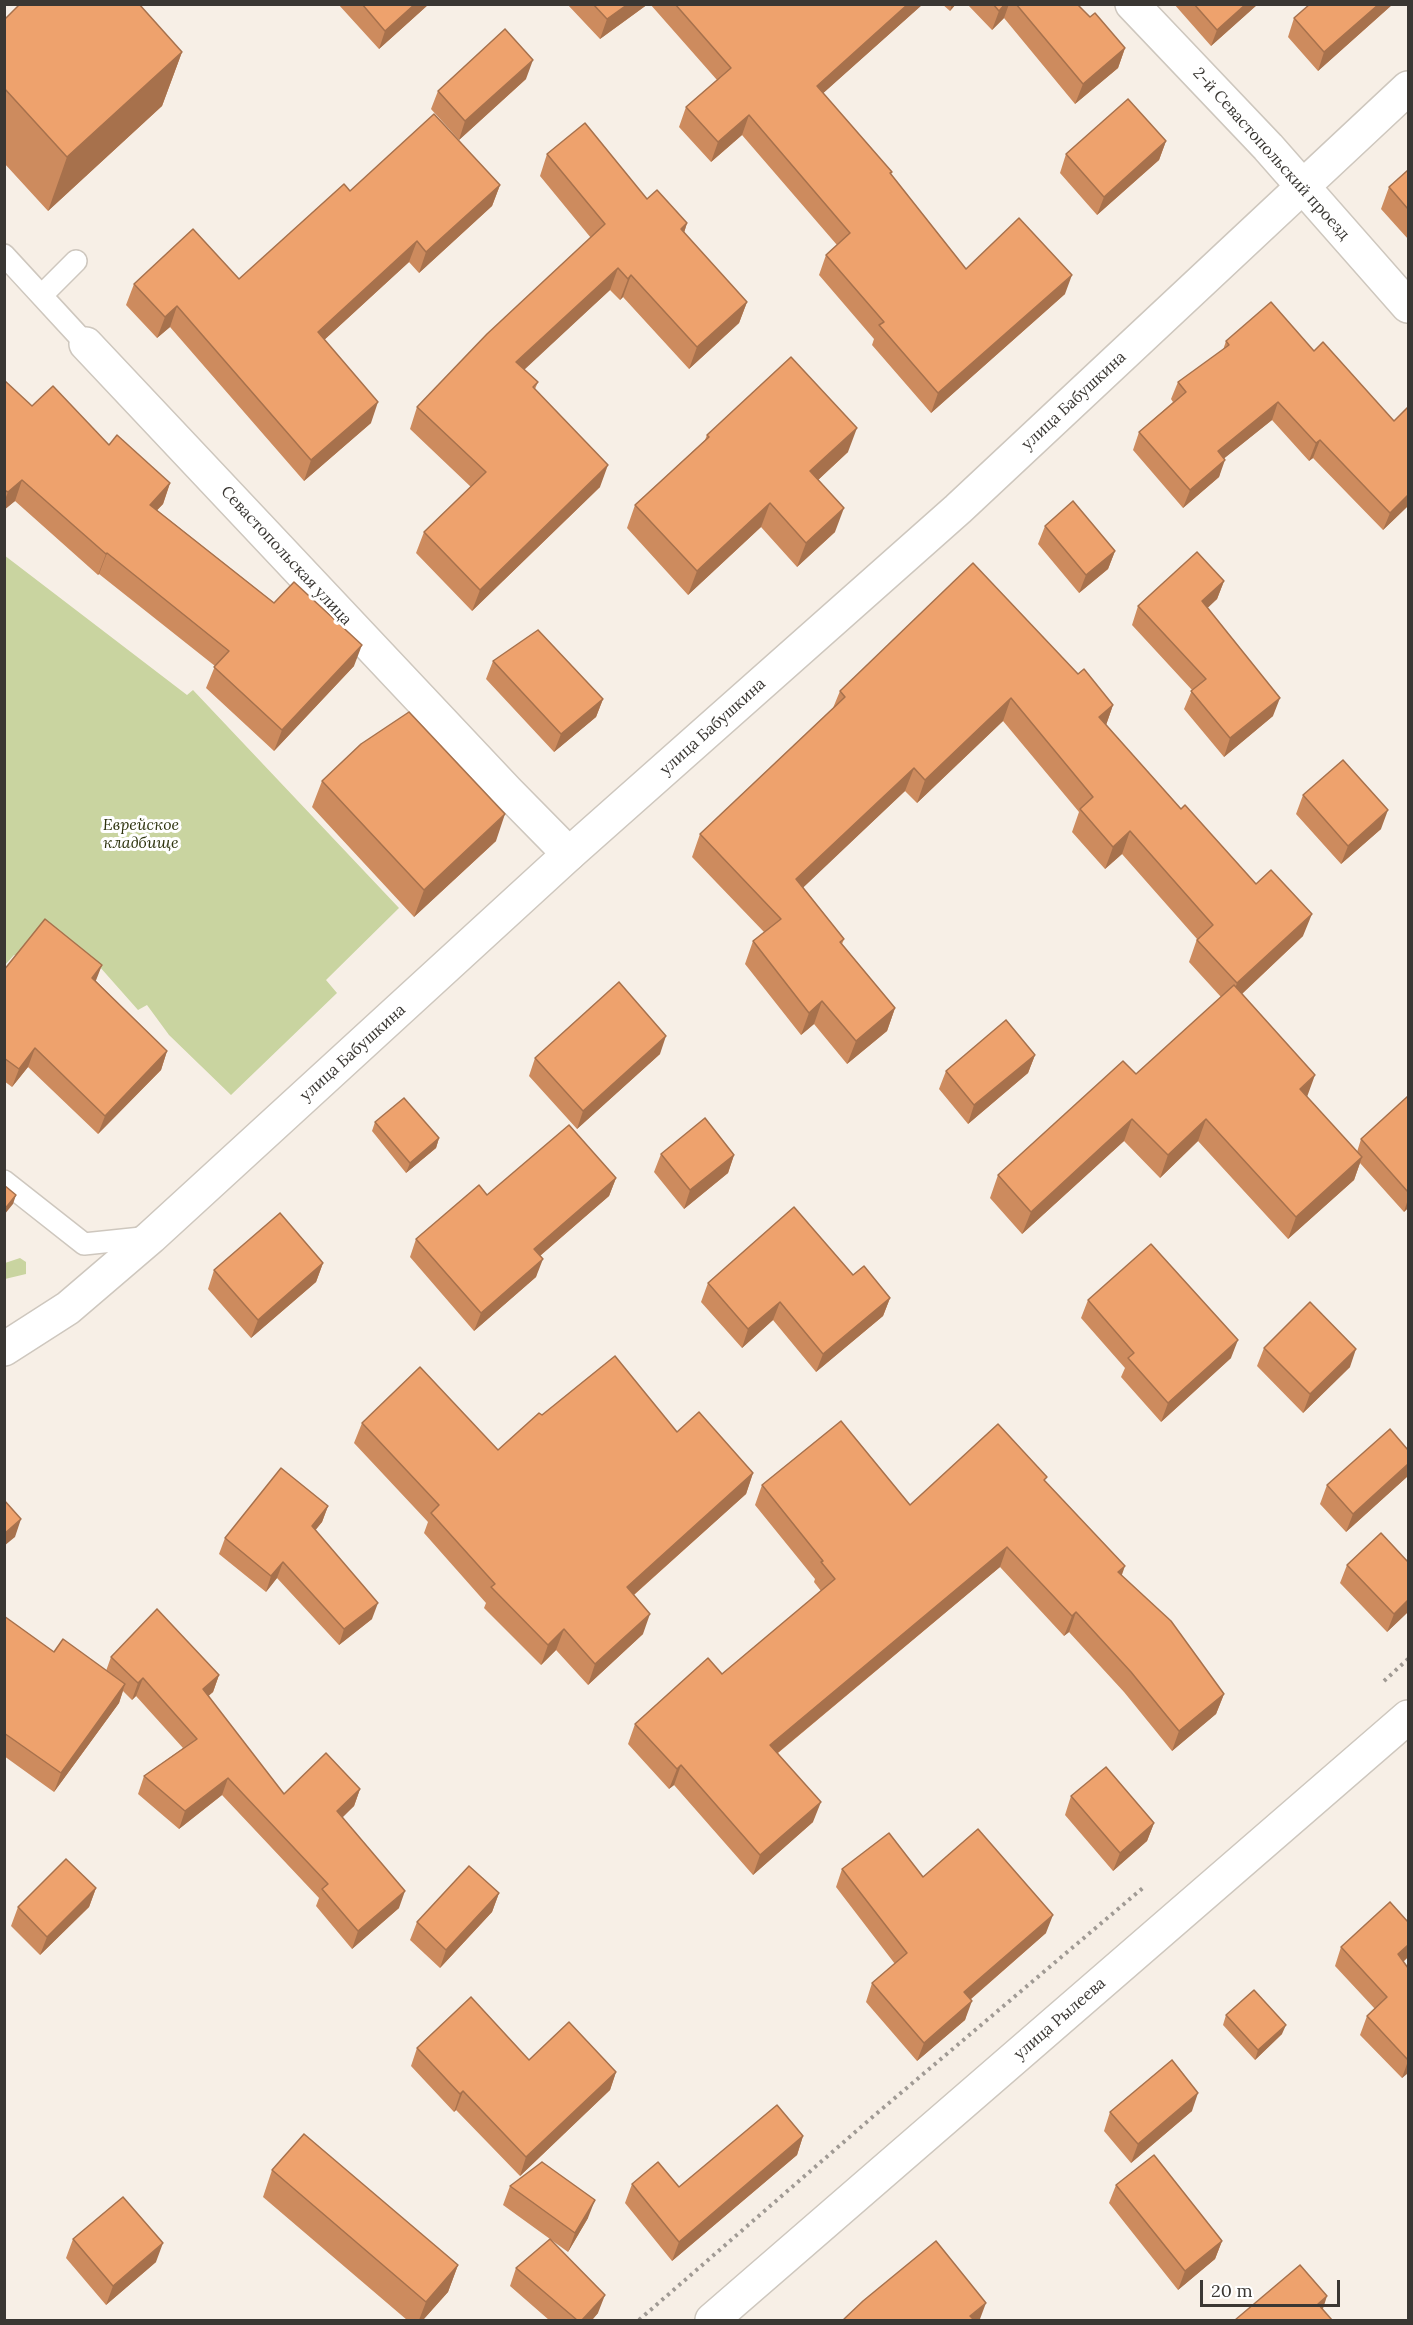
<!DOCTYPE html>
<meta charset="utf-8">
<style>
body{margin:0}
#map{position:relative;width:1413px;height:2325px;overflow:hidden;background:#f7efe6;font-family:Lora,serif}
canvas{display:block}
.frame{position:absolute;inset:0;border:6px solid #3a3733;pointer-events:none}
.scale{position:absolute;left:1200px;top:2280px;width:140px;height:27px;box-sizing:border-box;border:3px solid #3a3733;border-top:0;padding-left:8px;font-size:18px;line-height:21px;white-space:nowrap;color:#3a3733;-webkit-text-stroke:4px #fff;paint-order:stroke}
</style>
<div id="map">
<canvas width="1413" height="2325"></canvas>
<div class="frame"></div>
<div class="scale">20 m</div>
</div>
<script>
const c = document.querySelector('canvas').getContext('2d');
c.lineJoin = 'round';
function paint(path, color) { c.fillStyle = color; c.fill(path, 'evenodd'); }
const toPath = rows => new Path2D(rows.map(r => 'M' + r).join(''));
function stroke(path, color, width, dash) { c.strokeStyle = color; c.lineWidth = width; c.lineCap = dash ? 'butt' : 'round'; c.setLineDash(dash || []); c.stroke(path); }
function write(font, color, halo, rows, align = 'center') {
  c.font = font + ' Lora,serif'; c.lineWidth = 6; c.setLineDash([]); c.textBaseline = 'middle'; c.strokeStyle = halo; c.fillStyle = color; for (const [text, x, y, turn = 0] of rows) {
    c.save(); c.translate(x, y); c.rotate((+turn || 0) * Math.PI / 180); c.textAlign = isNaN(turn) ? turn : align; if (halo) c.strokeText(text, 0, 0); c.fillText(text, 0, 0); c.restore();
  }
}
paint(toPath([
 [4,555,187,695,193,690,399,908,326,980,337,993,231,1095,169,1035,147,1005,138,1010,99,966,62,975,14,955,5,965],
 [20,1258,26,1262,26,1274,5,1279,5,1263]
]), '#c9d4a0');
const service = toPath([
 [4,255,86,344],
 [42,295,76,261],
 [4,1181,84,1244,151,1237]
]);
const minor = toPath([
 [1132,4,1268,147,1408,306],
 [86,344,507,791,569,854],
 [712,2320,1408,1717]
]);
const tertiary = toPath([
 [4,1349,68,1308,151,1237,569,854,958,509,1408,88]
]);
stroke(service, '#cec7be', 24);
stroke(minor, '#cec7be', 36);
stroke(tertiary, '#cec7be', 36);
stroke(toPath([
 [1384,1681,1408,1659],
 [639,2320,876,2114,1144,1887]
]), '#a09a94', 4, [3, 4.5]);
stroke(service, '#fff', 21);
stroke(minor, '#fff', 33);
stroke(tertiary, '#fff', 33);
paint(toPath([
 [338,4,429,4,379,49],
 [567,4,648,4,600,39],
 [650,4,923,4,823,93,892,172,891,174,966,269,1065,294,931,413,872,345,874,339,819,275,826,255,837,245,742,135,711,162,679,127,686,107,717,80],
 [942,4,956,4,950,11],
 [967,4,1077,4,1090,17,1125,48,1118,68,1075,104,1004,18,992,30],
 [1174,4,1258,4,1211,46],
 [1310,4,1393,4,1318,71,1288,37,1294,18],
 [4,19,182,52,162,106,48,211,4,163],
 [526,79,459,140,431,109,438,91],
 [1166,141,1159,160,1097,215,1060,173,1066,154],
 [547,154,647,199,687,223,684,233,747,302,739,323,689,369,623,297,620,300,610,290,524,369,538,382,535,389,600,487,472,611,416,553,424,532,471,487,410,429,417,407,591,238,540,176],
 [1408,170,1408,239,1381,209,1389,187],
 [500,185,492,206,419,273,409,262,324,340,371,423,304,481,170,327,157,338,126,305,134,284,239,279,350,191],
 [1226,341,1314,351,1394,421,1408,407,1408,506,1383,530,1313,458,1309,461,1272,420,1224,458,1219,477,1183,508,1133,450,1139,432,1173,402,1171,399,1178,382,1223,350],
 [4,380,32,406,109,445,170,483,163,504,157,510,354,666,274,751,206,688,215,666,99,574,98,575,15,501,4,510],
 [707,435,848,452,818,480,835,532,797,567,761,527,688,595,627,528,635,505,705,440],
 [1045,526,1115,551,1108,569,1079,593,1038,544],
 [1224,581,1217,599,1207,608,1273,716,1224,757,1184,709,1192,690,1132,625,1138,606],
 [493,661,603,699,596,717,554,752,486,679],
 [1078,674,1113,705,1106,725,1181,809,1256,884,1303,936,1242,994,1307,1097,1357,1152,1361,1139,1408,1096,1408,1208,1404,1212,1360,1163,1354,1180,1288,1239,1198,1141,1160,1178,1124,1141,1022,1234,990,1198,998,1175,1136,1074,1221,997,1189,962,1197,939,1122,854,1105,869,1072,832,1079,812,1003,721,917,803,905,791,803,887,844,939,842,944,895,1008,887,1031,847,1064,814,1024,801,1035,745,964,753,941,764,932,692,857,700,834,833,708,840,691],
 [322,781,496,841,414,917,312,807],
 [1303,795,1381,829,1341,864,1296,814],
 [4,970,96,981,167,1051,161,1070,98,1134,28,1067,12,1087,4,1081],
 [660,1054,577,1129,529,1076,535,1058],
 [1035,1055,1028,1073,968,1124,939,1089,946,1071],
 [375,1122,439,1138,436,1148,406,1173,372,1131],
 [661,1154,734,1155,728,1173,684,1209,654,1172],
 [616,1178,609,1196,540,1256,536,1277,474,1331,410,1257,416,1239,487,1195],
 [323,1263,316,1282,251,1338,208,1289,214,1270],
 [853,1275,890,1298,883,1316,816,1372,773,1320,742,1348,701,1302,708,1283],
 [1088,1300,1231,1358,1161,1422,1121,1377,1125,1368,1081,1318],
 [1264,1348,1350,1367,1303,1413,1257,1366],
 [542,1415,677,1432,753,1473,746,1494,634,1595,643,1634,588,1685,556,1650,541,1665,484,1608,486,1603,424,1533,428,1522,354,1443,362,1423,498,1450],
 [1408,1476,1346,1532,1320,1504,1327,1485],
 [1045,1481,1122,1576,1224,1694,1216,1714,1172,1751,1124,1692,1069,1632,1064,1636,1000,1567,778,1753,813,1822,753,1875,674,1785,669,1789,628,1744,635,1724,722,1674,821,1591,814,1582,815,1579,755,1505,762,1485,910,1505],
 [328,1506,322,1522,315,1530,372,1619,339,1645,277,1578,266,1592,219,1554,225,1538],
 [1408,1562,1408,1612,1387,1632,1340,1583,1347,1565],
 [4,1616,54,1652,106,1671,111,1657,219,1675,213,1692,208,1696,284,1794,360,1789,354,1806,342,1817,399,1908,352,1949,316,1906,319,1898,222,1795,179,1829,138,1794,144,1776,183,1748,136,1696,132,1700,123,1691,119,1703,54,1792,4,1756],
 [1071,1796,1154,1823,1147,1841,1113,1871,1065,1815],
 [842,1869,923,1877,1046,1933,970,2000,965,2020,917,2061,866,2002,872,1983,895,1964,836,1887],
 [96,1888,89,1907,40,1955,11,1926,18,1907],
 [499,1893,492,1912,440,1968,410,1940,417,1922],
 [1408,1922,1408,1957,1403,1962,1408,1968,1408,2073,1402,2078,1360,2035,1367,2016,1375,2009,1335,1966,1341,1947],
 [1226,2015,1282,2034,1255,2060,1223,2025],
 [417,2048,529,2060,616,2072,610,2090,520,2176,456,2110,454,2112,411,2066],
 [1192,2111,1131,2163,1104,2131,1110,2112],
 [803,2136,797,2155,672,2261,625,2203,632,2184,679,2187],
 [272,2170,458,2265,448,2292,423,2320,407,2320,263,2197],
 [1116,2185,1222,2241,1215,2259,1178,2290,1109,2203],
 [510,2186,588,2218,568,2252,503,2205],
 [73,2239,156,2262,106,2305,66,2258],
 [516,2268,598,2313,592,2320,549,2320,510,2286]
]), '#cd8b5e');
paint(toPath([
 [415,4,429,4,379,49,385,31],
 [628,4,648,4,600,39,607,19],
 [908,4,923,4,810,105,817,86],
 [952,4,956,4,950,11],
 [1005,4,1009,4,1004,18,992,30,999,11],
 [1246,4,1258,4,1211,46,1217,30],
 [1379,4,1393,4,1318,71,1324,52],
 [1125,48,1118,68,1075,104,1083,84],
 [182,52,162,106,48,211,67,157],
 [533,60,526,79,459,140,465,121],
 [749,115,742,135,711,162,718,142],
 [1166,141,1159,160,1097,215,1104,197],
 [500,185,492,206,419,273,426,252],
 [687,223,680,245,681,229],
 [417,241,409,262,310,353,318,332],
 [618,268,610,290,509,384,516,362],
 [631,275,623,297,620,300,628,279],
 [1072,275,1065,294,931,413,938,393],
 [747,302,739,323,689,369,697,347],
 [177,306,170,327,157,338,165,317],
 [378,402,371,423,304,481,311,460],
 [1278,402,1272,420,1211,469,1218,451],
 [857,428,848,452,802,495,810,471],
 [1320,440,1313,458,1309,461,1316,443],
 [1225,460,1219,477,1183,508,1190,490],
 [608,465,600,487,472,611,480,590],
 [22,480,15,501,4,510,4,502,8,492],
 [170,483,163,504,142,526,150,505],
 [1408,495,1408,506,1383,530,1390,513],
 [770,503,761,527,688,595,697,571],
 [844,508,835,532,797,567,806,543],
 [1115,551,1108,569,1079,593,1086,575],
 [107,553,99,574,98,575,106,554],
 [1224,581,1217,599,1195,620,1202,601],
 [362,645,354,666,274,751,282,730],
 [1011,698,1003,721,917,803,925,780],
 [1280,698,1273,716,1224,757,1230,738],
 [603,699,596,717,554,752,561,734],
 [1113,705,1105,728,1099,717],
 [914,768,905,791,788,902,796,879],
 [1388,810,1381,829,1341,864,1348,846],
 [505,814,496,841,414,917,424,890],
 [1130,831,1122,854,1105,869,1113,847],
 [1312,914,1303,936,1229,1006,1237,983],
 [102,965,95,983,92,978],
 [822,1001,814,1024,801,1035,809,1013],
 [895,1008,887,1031,847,1064,856,1041],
 [666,1036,660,1054,577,1129,583,1111],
 [35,1048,28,1067,12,1087,19,1069],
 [167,1051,161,1070,98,1134,105,1116],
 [1035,1055,1028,1073,968,1124,974,1105],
 [1315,1075,1307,1097,1300,1089],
 [1132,1119,1124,1141,1022,1234,1031,1212],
 [1206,1119,1198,1141,1160,1178,1168,1155],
 [439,1138,436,1148,406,1173,410,1163],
 [734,1155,728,1173,684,1209,690,1190],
 [1362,1157,1354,1180,1288,1239,1296,1217],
 [616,1178,609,1196,527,1267,534,1249],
 [16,1195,13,1204,4,1215,4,1210],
 [1408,1199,1408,1208,1404,1212],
 [543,1259,536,1277,474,1331,481,1313],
 [323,1263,316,1282,251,1338,258,1320],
 [890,1298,883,1316,816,1372,823,1354],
 [780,1302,773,1320,742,1348,748,1329],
 [1238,1340,1231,1358,1161,1422,1168,1403],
 [1356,1349,1350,1367,1303,1413,1310,1394],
 [1408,1464,1408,1476,1346,1532,1353,1514],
 [753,1473,746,1494,619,1608,627,1587],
 [328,1506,322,1522,306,1542,312,1526],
 [21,1519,15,1537,4,1546,4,1534],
 [1007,1547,1000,1567,763,1765,770,1745],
 [283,1562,277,1578,266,1592,271,1576],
 [1125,1566,1118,1586,1118,1572],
 [1408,1600,1408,1612,1387,1632,1394,1614],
 [378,1603,372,1619,339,1645,344,1629],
 [1076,1612,1069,1632,1064,1636,1072,1616],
 [650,1614,643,1634,588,1685,595,1664],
 [564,1629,556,1650,541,1665,548,1645],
 [219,1675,213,1692,197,1706,203,1689],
 [143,1678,136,1696,132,1700,138,1683],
 [125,1684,119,1703,54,1792,61,1773],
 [1224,1694,1216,1714,1172,1751,1179,1731],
 [681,1765,674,1785,669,1789,677,1769],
 [228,1778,222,1795,179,1829,185,1811],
 [360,1789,354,1806,331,1829,337,1811],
 [821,1802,813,1822,753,1875,760,1855],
 [1154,1823,1147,1841,1113,1871,1120,1853],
 [96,1888,89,1907,40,1955,47,1937],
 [405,1891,399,1908,352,1949,358,1931],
 [499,1893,492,1912,440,1968,446,1950],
 [1053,1915,1046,1933,957,2011,964,1992],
 [1408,1945,1408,1957,1391,1973,1398,1954],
 [972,2001,965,2020,917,2061,924,2043],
 [1286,2025,1282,2034,1255,2060,1258,2050],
 [1408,2061,1408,2073,1402,2078],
 [616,2072,610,2090,520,2176,526,2157],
 [463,2091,456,2110,454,2112,460,2094],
 [1198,2093,1192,2111,1131,2163,1138,2144],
 [803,2136,797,2155,672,2261,679,2242],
 [595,2200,588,2218,568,2252,575,2233],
 [1222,2241,1215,2259,1178,2290,1185,2271],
 [163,2243,156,2262,106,2305,113,2286],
 [458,2265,448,2292,423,2320,419,2320,426,2302],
 [605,2295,598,2313,592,2320,582,2320],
 [1327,2296,1321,2315,1318,2304],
 [986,2303,980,2319,978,2320,968,2320,970,2316]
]), '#a7714c');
const building = toPath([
 [20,4,139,4,182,52,67,157,4,88,4,20,20,4],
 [362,4,415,4,385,31,362,4],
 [593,4,628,4,607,19,593,4],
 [675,4,908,4,817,86,892,172,890,173,966,269,1019,218,1072,275,938,393,879,325,884,322,826,255,850,233,749,115,718,142,686,107,731,68,675,4],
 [993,4,1005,4,999,11,993,4],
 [1016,4,1077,4,1090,17,1095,13,1125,48,1083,84,1016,4],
 [1194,4,1246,4,1217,30,1194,4],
 [1310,4,1379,4,1324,52,1294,18,1310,4],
 [505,29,533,60,465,121,438,91,505,29],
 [1128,99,1166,141,1104,197,1066,154,1128,99],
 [434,114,500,185,426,252,417,241,318,332,378,402,311,460,177,306,165,317,134,284,193,229,239,279,344,184,350,191,434,114],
 [585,123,647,199,657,190,687,223,681,229,747,302,697,347,631,275,628,279,618,268,516,362,538,382,533,387,608,465,480,590,424,532,486,472,417,407,487,334,605,224,547,154,585,123],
 [1408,170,1408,209,1389,187,1408,170],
 [1271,302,1314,351,1323,342,1394,421,1408,407,1408,495,1390,513,1320,440,1316,443,1278,402,1218,451,1225,460,1190,490,1139,432,1186,392,1178,382,1229,345,1226,341,1271,302],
 [791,357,857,428,810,471,844,508,806,543,770,503,697,571,635,505,709,437,707,435,791,357],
 [4,380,32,406,53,386,109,445,117,435,170,483,150,505,274,603,294,582,362,645,282,730,214,667,229,651,107,553,106,554,22,480,8,492,4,490,4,380],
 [1073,501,1115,551,1086,575,1045,526,1073,501],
 [1197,552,1224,581,1202,601,1280,698,1230,738,1191,691,1206,679,1138,606,1197,552],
 [973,563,1078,674,1084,669,1113,705,1099,717,1181,809,1185,805,1256,884,1271,870,1312,914,1237,983,1197,940,1213,925,1130,831,1113,847,1080,809,1093,797,1011,698,925,780,914,768,796,879,844,939,840,942,895,1008,856,1041,822,1001,809,1013,753,941,781,919,700,834,845,697,840,691,973,563],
 [538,630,603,699,561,734,493,661,538,630],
 [409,712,505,814,424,890,322,781,361,744,409,712],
 [1343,760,1388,810,1348,846,1303,795,1343,760],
 [45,919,102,965,92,978,167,1051,105,1116,35,1048,19,1069,4,1058,4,970,45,919],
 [619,982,666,1036,583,1111,535,1058,619,982],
 [1234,985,1315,1075,1300,1089,1362,1157,1296,1217,1206,1119,1168,1155,1132,1119,1031,1212,998,1175,1123,1061,1136,1074,1234,985],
 [1006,1020,1035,1055,974,1105,946,1071,1006,1020],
 [1408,1096,1408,1192,1361,1139,1408,1096],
 [404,1098,439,1138,410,1163,375,1122,404,1098],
 [705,1118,734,1155,690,1190,661,1154,705,1118],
 [569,1125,616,1178,534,1249,543,1259,481,1313,416,1239,479,1185,487,1195,569,1125],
 [4,1185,16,1195,4,1210,4,1185],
 [794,1207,853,1275,864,1266,890,1298,823,1354,780,1302,748,1329,708,1283,794,1207],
 [280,1213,323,1263,258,1320,214,1270,280,1213],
 [1151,1244,1238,1340,1168,1403,1128,1358,1134,1353,1088,1300,1151,1244],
 [1310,1302,1356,1349,1310,1394,1264,1348,1310,1302],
 [615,1356,677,1432,699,1412,753,1473,627,1587,650,1614,595,1664,564,1629,548,1645,491,1587,495,1584,431,1513,439,1505,362,1423,420,1367,498,1450,539,1413,542,1415,615,1356],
 [841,1421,910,1505,998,1424,1047,1477,1044,1480,1125,1566,1118,1572,1171,1621,1224,1694,1179,1731,1131,1672,1076,1612,1072,1616,1007,1547,770,1745,821,1802,760,1855,681,1765,677,1769,635,1724,708,1658,722,1674,835,1579,821,1562,823,1561,762,1485,841,1421],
 [1390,1429,1408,1450,1408,1464,1353,1514,1327,1485,1390,1429],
 [281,1468,328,1506,312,1526,378,1603,344,1629,283,1562,271,1576,225,1538,281,1468],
 [4,1500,21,1519,4,1534,4,1500],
 [1381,1533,1408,1562,1408,1600,1394,1614,1347,1565,1381,1533],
 [157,1609,219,1675,203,1689,284,1794,326,1753,360,1789,337,1811,405,1891,358,1931,322,1889,328,1884,228,1778,185,1811,144,1776,197,1739,143,1678,138,1683,111,1657,157,1609],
 [4,1616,54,1652,63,1639,125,1684,61,1773,4,1733,4,1616],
 [1106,1767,1154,1823,1120,1853,1071,1796,1106,1767],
 [978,1829,1053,1915,964,1992,972,2001,924,2043,872,1983,907,1953,842,1869,889,1833,923,1877,978,1829],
 [66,1859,96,1888,47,1937,18,1907,66,1859],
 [469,1866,499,1893,446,1950,417,1922,469,1866],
 [1390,1902,1408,1922,1408,1945,1398,1954,1408,1968,1408,2060,1367,2016,1387,1997,1341,1947,1390,1902],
 [1254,1990,1286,2025,1258,2050,1226,2015,1254,1990],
 [471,1997,529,2060,569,2022,616,2072,526,2157,463,2091,460,2094,417,2048,471,1997],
 [1172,2060,1198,2093,1138,2144,1110,2112,1172,2060],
 [777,2105,803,2136,679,2242,632,2184,658,2162,679,2187,777,2105],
 [304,2134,458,2265,426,2302,272,2170,304,2134],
 [1154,2155,1222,2241,1185,2271,1116,2185,1154,2155],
 [542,2162,595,2200,575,2233,510,2186,542,2162],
 [123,2197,163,2243,113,2286,73,2239,123,2197],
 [550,2239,605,2295,582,2320,577,2320,516,2268,550,2239],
 [936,2241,986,2303,970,2316,974,2320,843,2320,863,2301,936,2241],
 [1300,2265,1327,2296,1318,2304,1332,2320,1235,2320,1300,2265]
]);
paint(building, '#eea26d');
stroke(building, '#a7714c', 1.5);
write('16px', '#3a3733', '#fff', [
 ["2-й Севастопольский проезд",1271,154,48],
 ["улица Бабушкина",1074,401,-43],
 ["Севастопольская улица",286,556,47],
 ["улица Бабушкина",713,727,-42],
 ["улица Бабушкина",353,1053,-42],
 ["улица Рылеева",1060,2019,-41]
]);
write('italic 16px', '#2e340f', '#fff', [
 ["Еврейское",141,825],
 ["кладбище",141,843]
]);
</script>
